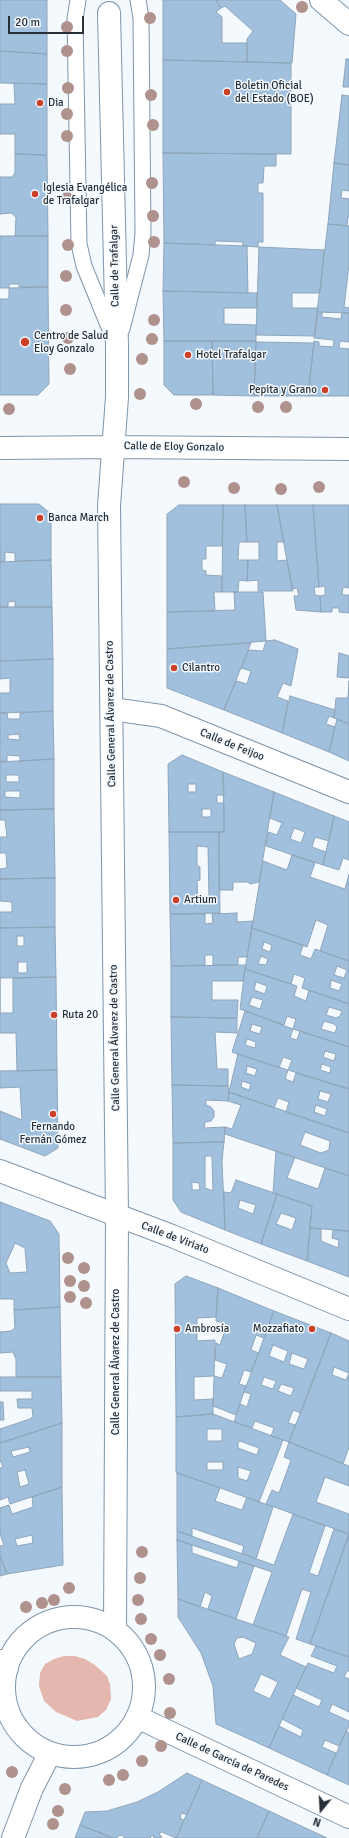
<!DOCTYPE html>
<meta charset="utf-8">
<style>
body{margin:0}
#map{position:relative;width:349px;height:1838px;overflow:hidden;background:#f4f9fd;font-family:Signika,sans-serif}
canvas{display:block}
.north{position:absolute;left:301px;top:1790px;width:40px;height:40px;-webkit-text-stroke:3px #f4f9fd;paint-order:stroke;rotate:198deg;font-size:11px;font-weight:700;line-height:16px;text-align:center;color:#273039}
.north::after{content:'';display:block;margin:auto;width:14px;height:18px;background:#273039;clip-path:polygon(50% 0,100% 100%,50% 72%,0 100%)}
.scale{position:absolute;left:8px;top:16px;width:76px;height:18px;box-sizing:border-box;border:2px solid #273039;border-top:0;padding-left:5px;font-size:12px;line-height:14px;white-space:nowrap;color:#273039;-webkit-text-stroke:3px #f4f9fd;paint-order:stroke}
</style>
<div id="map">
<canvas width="349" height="1838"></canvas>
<div class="north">N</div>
<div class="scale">20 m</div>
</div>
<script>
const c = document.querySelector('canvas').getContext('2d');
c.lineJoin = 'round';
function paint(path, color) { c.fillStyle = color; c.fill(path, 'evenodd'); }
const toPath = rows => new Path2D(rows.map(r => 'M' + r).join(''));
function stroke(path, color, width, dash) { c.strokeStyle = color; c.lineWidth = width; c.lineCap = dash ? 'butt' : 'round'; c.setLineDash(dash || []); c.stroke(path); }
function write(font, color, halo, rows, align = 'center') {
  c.font = font + ' Signika,sans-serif'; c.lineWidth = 3; c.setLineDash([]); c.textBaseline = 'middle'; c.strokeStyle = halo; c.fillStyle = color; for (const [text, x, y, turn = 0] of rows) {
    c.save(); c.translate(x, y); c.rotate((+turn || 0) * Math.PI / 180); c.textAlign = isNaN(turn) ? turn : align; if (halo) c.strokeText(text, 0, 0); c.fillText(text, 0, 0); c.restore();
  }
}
paint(toPath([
 [64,1656,75,1656,85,1659,95,1665,107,1676,110,1684,111,1699,106,1710,98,1717,77,1721,56,1712,44,1701,39,1686,40,1673,45,1664,54,1659]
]), '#e5b8af');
const building = toPath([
 [0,0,47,0,47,54,0,51,0,0],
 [163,0,216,0,221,8,216,12,222,17,222,43,247,43,247,62,163,60,163,0],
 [216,0,280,0,296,14,292,63,247,62,247,39,253,31,225,6,221,8,216,0],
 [0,51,47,54,47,84,0,83,0,51],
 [346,59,349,59,349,87,343,87,346,59],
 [163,60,291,63,291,154,163,153,163,60],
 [14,83,47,84,47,155,15,154,15,134,0,134,0,104,15,104,14,83],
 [342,95,349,96,349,165,334,163,342,95],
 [163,153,276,154,276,166,264,166,263,183,258,183,258,193,263,193,263,242,258,242,258,247,243,246,243,242,215,241,215,245,164,243,163,153],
 [15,154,47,155,48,236,15,236,16,217,11,213,0,214,0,177,12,177,15,173,15,154],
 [334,163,349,165,349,191,342,190,341,198,349,199,349,217,348,217,347,226,328,224,334,163],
 [328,224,349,226,349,264,344,307,349,308,349,313,317,312,328,224],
 [0,236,48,236,48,287,19,287,19,284,9,284,9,288,0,288,0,236],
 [164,243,247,246,248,293,163,291,164,243],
 [259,247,324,250,320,293,292,293,292,308,318,308,315,336,256,335,259,247],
 [48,287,49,384,38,395,0,395,0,299,9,299,9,288,48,287],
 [163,291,257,293,257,308,224,308,224,324,256,325,256,341,164,341,163,291],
 [317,312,322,312,322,317,341,319,342,312,349,313,349,342,340,341,339,348,349,349,349,396,308,396,314,341,319,342,319,346,333,347,334,340,314,338,317,312],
 [164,341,212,341,213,395,174,395,164,385,164,341],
 [212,341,256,341,254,396,213,395,212,341],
 [225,347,228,347,228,353,233,353,233,359,225,359,225,347],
 [256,342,314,343,308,396,254,396,256,342],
 [0,504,39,504,51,514,51,560,15,561,15,553,5,552,5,561,0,562,0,504],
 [179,505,223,505,222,546,206,546,206,559,202,559,202,570,206,571,206,575,222,576,222,592,214,592,215,611,167,612,167,514,179,505],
 [223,505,245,505,247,542,239,542,238,560,248,560,247,581,239,580,238,592,222,592,223,505],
 [245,505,277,505,284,542,277,542,277,561,287,560,293,591,258,591,258,580,247,581,248,560,259,560,259,542,247,542,245,505],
 [277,505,313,505,319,587,314,587,315,595,320,596,321,612,296,610,294,596,299,596,297,588,292,589,277,505],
 [313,505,349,505,349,588,343,587,342,595,349,595,349,613,339,612,339,608,332,608,332,612,321,612,320,596,325,595,325,586,319,587,313,505],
 [51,560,52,607,15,607,15,601,8,602,8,607,0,607,0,562,51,560],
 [234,592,263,592,266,641,167,649,167,612,235,610,234,592],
 [0,607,52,607,53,659,0,661,0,607],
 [275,640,298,649,291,686,283,683,277,697,288,701,282,733,224,710,236,681,247,684,251,671,241,668,249,650,263,651,266,641,275,640],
 [251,643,224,710,167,688,167,649,251,643],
 [339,653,349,656,349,678,337,677,339,653],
 [53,659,53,711,0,713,0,693,10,693,10,678,0,679,0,661,53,659],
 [349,681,349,724,334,718,336,698,348,698,349,681],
 [290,696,335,710,334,718,329,716,326,724,335,727,329,752,282,733,290,696],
 [53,711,54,759,20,761,20,756,7,755,7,761,0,762,0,713,7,713,8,719,20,719,20,713,53,711],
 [19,734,20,740,8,739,8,735,19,734],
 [337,719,349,724,349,761,329,752,337,719],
 [182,755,223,772,224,795,217,795,217,803,224,803,224,832,169,832,168,764,182,755],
 [188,784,196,784,196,792,188,792,188,784],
 [202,809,211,809,211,817,202,817,202,809],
 [54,759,54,809,0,810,0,762,54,759],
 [6,775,19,775,19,782,6,782,6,775],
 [5,791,20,791,20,798,5,797,5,791],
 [223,772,274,792,259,882,250,884,248,882,233,882,233,890,219,890,219,832,224,832,223,772],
 [274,792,334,816,329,841,315,837,312,847,326,852,323,865,266,846,268,832,277,835,282,823,270,818,274,792],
 [294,828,305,832,301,843,290,839,294,828],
 [54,809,55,878,0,879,0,869,7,868,6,853,0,853,0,837,7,837,5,820,0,820,0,810,54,809],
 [334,816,349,822,349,860,343,858,339,870,323,865,334,816],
 [169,832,219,832,220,913,170,914,169,832],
 [197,846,208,847,209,898,207,900,198,901,197,881,200,880,200,867,197,865,197,846],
 [292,855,315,863,310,877,345,889,349,874,349,961,320,951,328,925,316,920,307,947,252,928,263,861,287,870,292,855],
 [55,878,55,927,0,928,0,912,12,912,12,902,0,901,0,879,55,878],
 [237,913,237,922,253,921,247,957,238,957,238,965,213,965,213,955,205,955,205,965,171,966,170,914,205,914,205,924,213,923,212,914,237,913],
 [55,927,56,977,0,978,0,928,55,927],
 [17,936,24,936,24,946,17,946,17,936],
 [18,962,27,962,27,973,18,973,18,962],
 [252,928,303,945,300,955,311,959,315,949,349,961,349,1004,302,988,305,978,294,974,291,984,245,969,252,928],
 [264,942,272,945,270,952,262,949,264,942],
 [261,956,268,959,266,965,258,964,261,956],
 [337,966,347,970,344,978,334,975,337,966],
 [331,980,342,984,339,991,330,988,331,980],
 [246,965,243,981,212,981,212,1000,238,1000,237,1018,171,1017,171,966,246,965],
 [245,969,297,986,294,996,306,1001,309,990,349,1004,349,1047,293,1029,296,1019,287,1016,284,1025,240,1009,245,969],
 [256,982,267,986,265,994,254,990,256,982],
 [252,997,263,1000,260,1009,249,1005,252,997],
 [329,1007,342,1011,340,1016,336,1018,326,1015,329,1007],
 [324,1021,334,1024,337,1027,335,1033,321,1029,324,1021],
 [56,977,57,1070,17,1071,16,1033,0,1033,0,978,0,1013,13,1013,13,978,56,977],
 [245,1011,293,1029,290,1038,297,1040,300,1031,349,1047,349,1089,288,1070,292,1060,283,1057,279,1068,232,1052,245,1011],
 [252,1024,262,1027,260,1034,250,1031,252,1024],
 [247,1039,256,1042,255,1048,245,1045,247,1039],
 [325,1051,336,1054,334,1061,323,1057,325,1051],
 [322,1064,331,1067,330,1073,320,1070,322,1064],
 [171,1017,237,1018,237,1033,215,1032,217,1069,228,1069,228,1086,172,1085,171,1017],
 [238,1054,288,1070,285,1079,293,1082,296,1073,349,1089,349,1133,286,1112,289,1102,278,1098,274,1108,229,1092,238,1054],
 [247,1066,257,1069,255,1076,246,1073,247,1066],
 [242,1081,251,1084,249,1090,241,1087,242,1081],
 [320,1091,331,1094,328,1102,318,1099,320,1091],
 [316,1105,327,1109,325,1116,314,1112,316,1105],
 [57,1070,58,1148,45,1156,0,1139,0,1111,22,1120,20,1087,0,1088,0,1071,57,1070],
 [172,1085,228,1086,229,1092,228,1101,206,1100,206,1105,211,1107,214,1111,214,1117,211,1121,205,1122,204,1128,225,1127,224,1142,173,1143,172,1085],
 [229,1092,349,1133,349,1176,225,1134,225,1127,232,1129,241,1105,228,1101,229,1092],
 [305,1132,330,1141,329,1150,321,1153,300,1145,305,1132],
 [224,1142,222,1161,225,1230,181,1212,173,1200,173,1143,224,1142],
 [205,1156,212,1156,213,1191,205,1188,205,1156],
 [192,1182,199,1183,200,1190,192,1190,192,1182],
 [276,1151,295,1157,287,1178,318,1189,325,1168,349,1176,349,1231,310,1228,312,1206,273,1193,276,1151],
 [236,1180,277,1194,261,1244,225,1230,224,1192,231,1193,236,1180],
 [240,1200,256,1205,253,1214,238,1208,240,1200],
 [277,1194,312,1206,307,1261,261,1244,277,1194],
 [281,1213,296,1218,292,1230,276,1224,281,1213],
 [0,1202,50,1221,59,1234,60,1307,14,1310,14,1299,0,1299,0,1202],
 [15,1243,25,1248,27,1272,10,1273,6,1263,15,1243],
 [310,1228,321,1229,321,1241,338,1248,339,1240,332,1238,333,1230,349,1231,349,1277,307,1261,310,1228],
 [186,1276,218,1288,216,1317,197,1318,197,1341,215,1340,214,1376,194,1377,194,1400,213,1399,213,1414,176,1417,175,1284,186,1276],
 [218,1288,274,1311,264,1338,256,1335,251,1350,259,1353,251,1372,244,1370,239,1384,246,1386,236,1415,213,1406,214,1376,222,1378,227,1364,215,1360,216,1343,220,1345,227,1324,216,1321,218,1288],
 [60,1307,61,1377,16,1377,16,1359,13,1352,0,1353,0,1332,11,1331,15,1328,14,1310,60,1307],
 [274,1311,331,1333,301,1413,293,1410,288,1423,296,1425,289,1442,271,1436,274,1428,255,1421,252,1428,234,1422,240,1404,247,1407,251,1394,244,1392,274,1311],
 [273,1345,288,1351,284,1362,269,1356,273,1345],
 [292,1353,308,1359,304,1369,289,1364,292,1353],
 [264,1377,276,1381,273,1389,261,1385,264,1377],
 [281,1384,294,1388,291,1396,278,1391,281,1384],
 [331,1333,349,1341,349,1447,343,1464,289,1442,331,1333],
 [334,1367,349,1373,346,1380,332,1375,334,1367],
 [0,1377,61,1377,62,1423,0,1443,0,1429,30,1419,33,1416,32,1408,18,1408,17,1399,32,1399,32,1391,0,1391,0,1377],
 [0,1402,3,1402,4,1420,0,1420,0,1402],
 [213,1414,283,1440,259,1502,176,1472,176,1417,213,1414],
 [207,1429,222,1429,222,1441,207,1441,207,1429],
 [240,1441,259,1448,257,1455,238,1448,238,1442,240,1441],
 [207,1462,223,1462,223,1470,207,1470,207,1462],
 [238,1467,251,1471,247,1481,238,1478,238,1467],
 [62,1423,62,1487,10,1504,8,1497,0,1500,0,1468,3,1467,0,1460,0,1443,62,1423],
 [29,1447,30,1452,13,1457,11,1451,29,1447],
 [25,1470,29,1484,20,1487,17,1472,25,1470],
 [289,1442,349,1466,349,1486,325,1477,316,1502,349,1514,349,1534,266,1504,272,1490,279,1493,291,1460,284,1457,289,1442],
 [177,1473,220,1488,215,1501,242,1510,247,1497,273,1507,256,1559,242,1553,244,1546,192,1528,192,1536,177,1531,177,1473],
 [62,1487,63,1565,7,1574,0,1555,0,1546,4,1545,0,1534,0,1508,9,1505,12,1514,33,1507,32,1497,62,1487],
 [32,1535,33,1543,17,1546,15,1539,32,1535],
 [293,1514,325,1526,309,1573,318,1576,334,1529,349,1534,310,1644,296,1639,311,1592,302,1589,286,1636,253,1625,272,1572,177,1540,177,1531,274,1565,293,1514],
 [349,1534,349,1657,310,1644,349,1534],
 [177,1540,192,1545,192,1553,237,1568,239,1561,254,1566,236,1619,208,1609,212,1596,205,1592,200,1607,178,1599,177,1540],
 [0,1557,7,1574,0,1576,0,1557],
 [178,1599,289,1637,280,1655,306,1667,269,1748,216,1724,213,1686,201,1653,178,1617,178,1599],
 [243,1637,256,1643,252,1654,239,1659,234,1644,237,1638,243,1637],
 [261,1674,278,1682,270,1699,253,1691,261,1674],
 [316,1646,349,1657,349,1671,347,1671,344,1677,349,1679,349,1712,332,1704,329,1712,349,1721,349,1726,339,1746,325,1740,322,1747,336,1753,327,1775,269,1748,279,1726,301,1737,303,1730,282,1719,293,1695,319,1707,322,1700,296,1688,308,1663,334,1673,337,1666,311,1656,316,1646],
 [346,1731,349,1733,349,1785,327,1775,346,1731],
 [187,1773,202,1780,187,1815,183,1813,180,1815,181,1819,184,1820,176,1838,162,1832,159,1833,162,1838,154,1838,153,1835,150,1838,124,1838,123,1835,118,1836,117,1838,113,1838,80,1825,85,1812,107,1811,137,1802,158,1792,187,1773],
 [202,1780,269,1811,257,1838,176,1838,202,1780],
 [269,1811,327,1838,257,1838,269,1811],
 [80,1825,113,1838,75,1838,80,1825]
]);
paint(building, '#a0c0dd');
stroke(building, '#8fa5ba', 1);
const lane = toPath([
 [78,0,75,19,79,244,84,266,113,337],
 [122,329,141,255,143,233,141,18,138,0]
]);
const street = toPath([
 [321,0,349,24],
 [112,709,161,716,349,792],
 [0,1171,172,1236,349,1309],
 [0,1661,7,1668],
 [137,1717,349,1817]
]);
const secondary = toPath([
 [109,13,117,347,117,397,109,506,117,1216,115,1630],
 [0,448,113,447,349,449],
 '4 1687a70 70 0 1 1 140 0a70 70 0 1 1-140 0Z',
 [13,1838,32,1788,50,1753]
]);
stroke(lane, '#7f95a9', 17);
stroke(street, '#7f95a9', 24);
stroke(secondary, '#7f95a9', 24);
stroke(lane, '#fff', 15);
stroke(street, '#fff', 22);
stroke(secondary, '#fff', 22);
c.fillStyle = '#af918d';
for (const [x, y] of [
 [302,7],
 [150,18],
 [67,27],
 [67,51],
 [68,88],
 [151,95],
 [67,114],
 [153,125],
 [67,136],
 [152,183],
 [67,198],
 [153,216],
 [154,242],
 [68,245],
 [66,276],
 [66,310],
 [154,320],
 [68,338],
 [152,339],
 [142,359],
 [70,369],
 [140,394],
 [196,404],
 [258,407],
 [286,407],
 [9,409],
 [184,482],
 [319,487],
 [234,488],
 [281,489],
 [68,1258],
 [84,1268],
 [70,1281],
 [84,1286],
 [70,1297],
 [86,1303],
 [142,1552],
 [140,1578],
 [69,1588],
 [54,1600],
 [138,1600],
 [42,1603],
 [26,1607],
 [141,1619],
 [151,1639],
 [160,1655],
 [169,1679],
 [170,1713],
 [161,1746],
 [142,1761],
 [12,1772],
 [123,1775],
 [109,1780],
 [65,1789],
 [58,1811],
 [53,1824]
]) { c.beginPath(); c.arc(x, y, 6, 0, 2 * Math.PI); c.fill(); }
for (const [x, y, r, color] of [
 [227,92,4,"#cb4029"],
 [40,103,4,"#cb4029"],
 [35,194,4,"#cb4029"],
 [25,342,5,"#cb4029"],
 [188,355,4,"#cb4029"],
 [325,390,4,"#cb4029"],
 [40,518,4,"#cb4029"],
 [174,668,4,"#cb4029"],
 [176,900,4,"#cb4029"],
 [54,1015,4,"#cb4029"],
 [53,1114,4,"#cb4029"],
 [177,1329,4,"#cb4029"],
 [312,1329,4,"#cb4029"]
]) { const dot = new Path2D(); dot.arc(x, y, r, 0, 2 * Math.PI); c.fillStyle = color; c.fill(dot); stroke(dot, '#f4f9fd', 1.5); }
write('11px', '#273039', '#f4f9fd', [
 ["Boletin Oficial",235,86],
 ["del Estado (BOE)",235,99],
 ["Dia",48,103],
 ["Iglesia Evangélica",43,188],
 ["de Trafalgar",43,201],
 ["Centro de Salud",34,336],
 ["Eloy Gonzalo",34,349],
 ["Hotel Trafalgar",196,355],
 ["Pepita y Grano",317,390,"right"],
 ["Banca March",48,518],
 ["Cilantro",182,668],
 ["Artium",184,900],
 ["Ruta 20",62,1015],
 ["Fernando",53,1127,"center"],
 ["Fernán Gómez",53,1140,"center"],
 ["Ambrosía",185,1329],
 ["Mozzafiato",304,1329,"right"]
], 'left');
write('11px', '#273039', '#f4f9fd', [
 ["Calle de Trafalgar",115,266,-91],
 ["Calle de Eloy Gonzalo",174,447,1],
 ["Calle General Álvarez de Castro",111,714,-91],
 ["Calle de Feijoo",232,745,22],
 ["Calle General Álvarez de Castro",115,1038,-91],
 ["Calle de Viriato",175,1238,21],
 ["Calle General Álvarez de Castro",116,1362,-90],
 ["Calle de García de Paredes",232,1762,25]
]);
</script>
